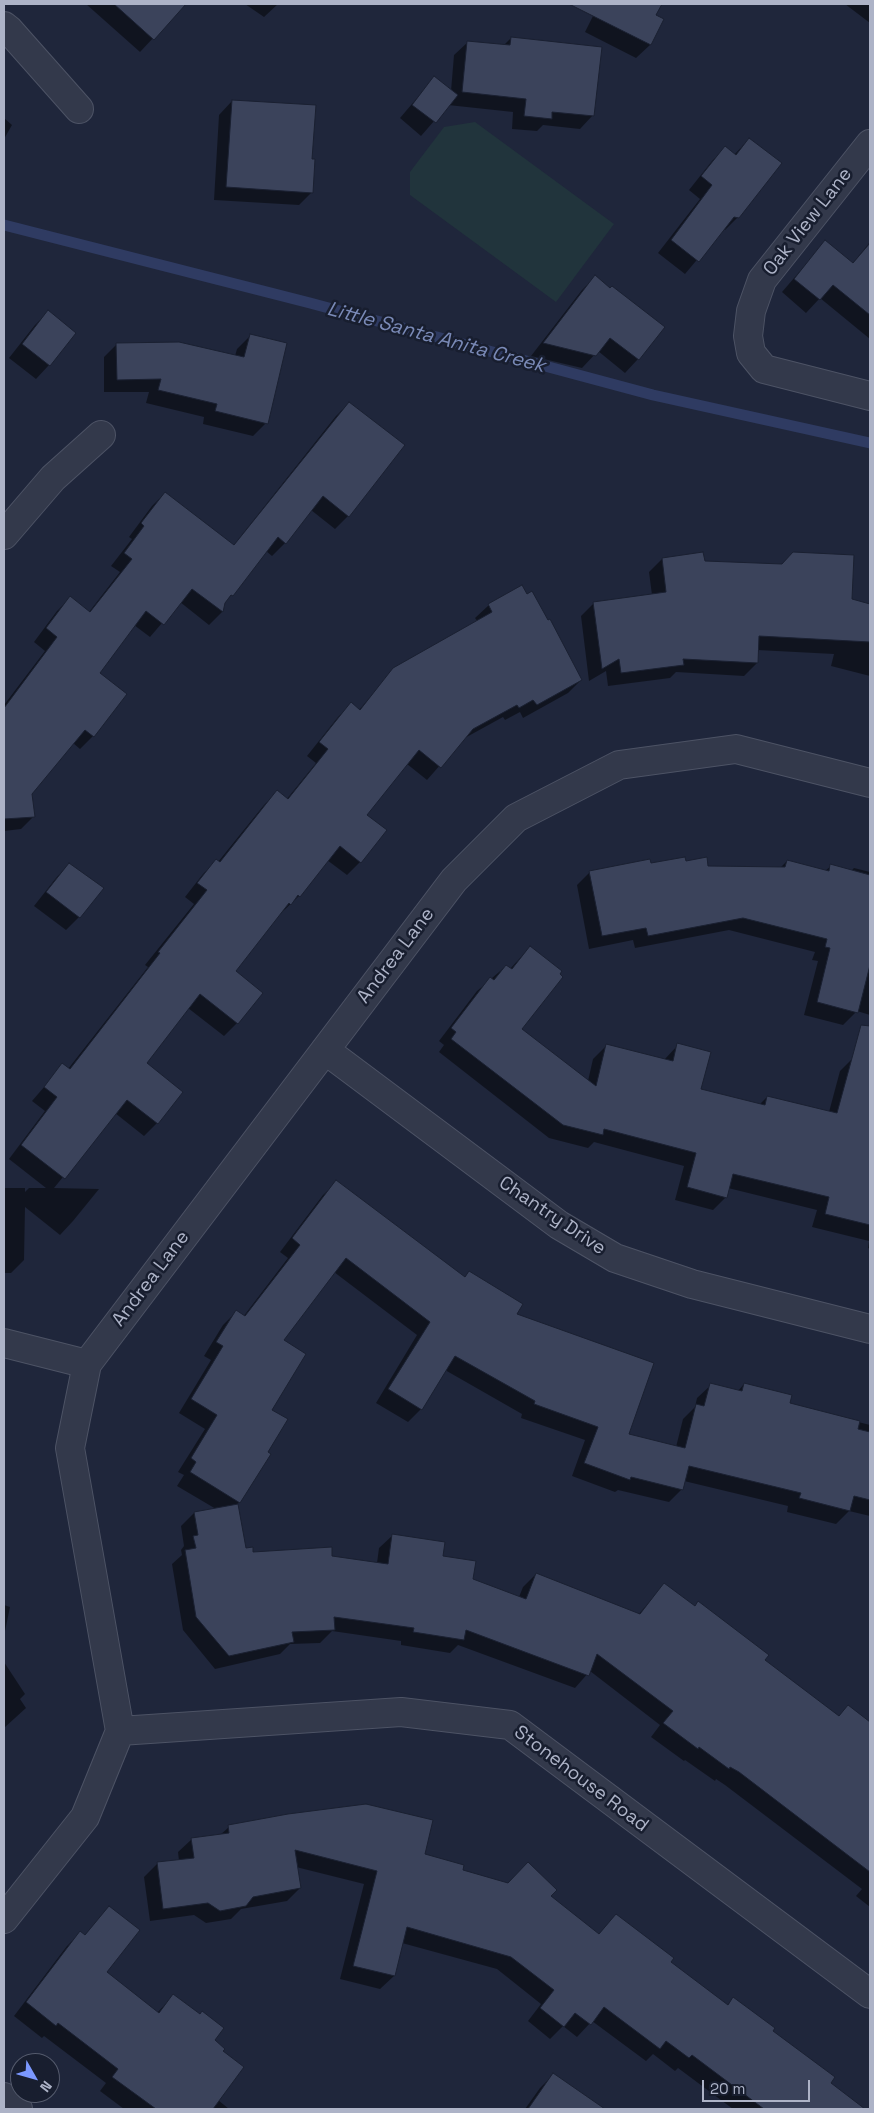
<!DOCTYPE html>
<style>
body{margin:0}
#map{position:relative;width:874px;height:2113px;overflow:hidden;background:#1f263b;font-family:"Space Grotesk",sans-serif}
canvas{display:block}
.frame{position:absolute;inset:0;border:5px solid #adb3c7;pointer-events:none}
.north{position:absolute;left:10px;top:2053px;width:50px;height:50px;box-sizing:border-box;background:#181e2f;border:1px solid #545a6c;border-radius:50%;rotate:128deg;font-size:14px;font-weight:700;line-height:20px;text-align:center;color:#adb3c7}
.north::after{content:'';display:block;margin:auto;width:18px;height:22px;background:#7b98ff;clip-path:polygon(50% 0,100% 100%,50% 72%,0 100%)}
.scale{position:absolute;left:702px;top:2080px;width:108px;height:22px;box-sizing:border-box;border:2px solid #adb3c7;border-top:0;padding-left:6px;font-size:15px;line-height:18px;white-space:nowrap;color:#adb3c7;-webkit-text-stroke:4px #181e2f;paint-order:stroke}
</style>
<div id="map">
<canvas width="874" height="2113"></canvas>
<div class="frame"></div>
<div class="north">N</div>
<div class="scale">20 m</div>
</div>
<script>
const c = document.querySelector('canvas').getContext('2d');
c.lineJoin = 'round';
function paint(path, color) { c.fillStyle = color; c.fill(path, 'evenodd'); }
const toPath = rows => new Path2D(rows.map(r => 'M' + r).join(''));
function stroke(path, color, width, dash) { c.strokeStyle = color; c.lineWidth = width; c.lineCap = dash ? 'butt' : 'round'; c.setLineDash(dash || []); c.stroke(path); }
function write(font, color, halo, rows, align = 'center') {
  c.font = font + ' "Space Grotesk",sans-serif'; c.lineWidth = 5; c.setLineDash([]); c.textBaseline = 'middle'; c.strokeStyle = halo; c.fillStyle = color; for (const [text, x, y, turn = 0] of rows) {
    c.save(); c.translate(x, y); c.rotate((+turn || 0) * Math.PI / 180); c.textAlign = isNaN(turn) ? turn : align; if (halo) c.strokeText(text, 0, 0); c.fillText(text, 0, 0); c.restore();
  }
}
paint(toPath([
 [475,122,614,224,556,302,410,195,410,172,444,127]
]), '#21343c');
paint(toPath([
 [86,4,185,4,140,52],
 [245,4,278,4,264,17],
 [599,4,662,4,656,15,663,19,650,45,636,58,585,32],
 [845,4,870,4,870,23],
 [511,38,593,115,580,129,543,125,537,131,512,129,513,112,448,105,421,136,400,118,434,78,451,91,454,55,468,42,503,46],
 [232,101,311,160,312,192,299,205,214,200,219,115],
 [4,118,12,125,4,139],
 [749,139,738,217,725,230,722,230,685,274,658,253,700,199,689,190,712,161,725,148,734,155],
 [825,242,852,264,870,242,870,339,820,298,806,313,782,292],
 [595,277,638,359,625,373,598,351,582,368,531,356,582,290],
 [48,312,74,333,49,365,36,379,9,358,35,325],
 [250,336,266,423,253,436,203,424,204,417,146,403,149,392,104,392,104,357,117,344,235,356,237,349],
 [349,403,348,516,335,529,311,510,285,543,272,556,266,551,224,604,222,612,209,625,180,602,150,637,134,625,98,673,93,736,80,749,73,743,31,794,34,816,21,829,4,831,4,705,45,651,34,642,57,611,70,598,89,612,120,572,111,566,132,539,129,537,152,506,165,493,233,546,336,416],
 [662,559,703,563,870,605,870,676,831,666,834,654,757,650,757,663,744,676,676,672,670,678,608,686,606,671,589,681,581,616,594,603,652,595,649,572],
 [489,605,581,680,568,693,523,718,520,712,505,720,503,717,463,739,427,780,407,764,366,815,360,862,347,875,327,860,299,896,276,918,234,971,237,1023,224,1036,188,1008,145,1063,181,1092,157,1123,144,1136,115,1113,54,1188,99,1189,73,1221,60,1235,25,1207,24,1260,11,1273,4,1273,4,1188,25,1188,25,1192,29,1188,46,1188,9,1159,45,1111,32,1101,63,1065,68,1069,148,967,145,965,194,904,185,897,203,874,216,861,218,862,264,805,277,792,286,800,316,763,307,756,338,717,351,704,359,710,394,669,478,622,475,618],
 [787,861,825,871,831,866,851,871,854,868,870,872,870,1015,857,1011,843,1025,804,1015,818,961,812,960,815,952,729,930,635,948,633,940,589,949,577,885,590,872,685,862,707,867,780,868],
 [69,864,79,917,66,930,34,906,56,878],
 [530,947,520,1029,588,1081,593,1059,607,1045,664,1060,678,1045,700,1090,759,1105,767,1097,829,1112,840,1071,853,1058,870,1062,870,1249,868,1248,869,1241,812,1227,817,1210,728,1188,726,1197,713,1210,675,1200,684,1166,594,1142,588,1148,549,1138,439,1052,444,1045,439,1041,477,991,506,966,510,969],
 [337,1182,464,1278,469,1272,515,1315,627,1435,676,1447,683,1419,695,1407,697,1398,711,1385,738,1391,744,1384,788,1404,870,1425,870,1516,849,1511,836,1524,787,1512,788,1506,684,1481,682,1489,669,1502,618,1490,615,1492,572,1476,585,1440,521,1418,522,1414,445,1370,421,1409,408,1422,376,1403,417,1335,334,1272,282,1340,270,1410,239,1502,237,1505,245,1550,252,1554,331,1557,377,1563,379,1548,393,1535,441,1557,472,1580,519,1597,523,1587,536,1574,638,1615,664,1585,838,1717,848,1706,851,1746,870,1761,870,1907,856,1896,862,1889,725,1785,716,1779,715,1781,685,1760,684,1761,651,1737,660,1725,590,1671,575,1688,458,1645,450,1653,401,1645,401,1641,332,1631,320,1643,290,1644,280,1654,215,1669,183,1630,172,1564,182,1555,181,1550,184,1546,181,1526,194,1513,216,1509,177,1486,184,1475,178,1472,205,1429,179,1413,211,1360,204,1356,223,1325,236,1312,243,1317,288,1258,280,1252,323,1195],
 [4,1605,10,1607,4,1636],
 [4,1662,25,1694,20,1699,26,1708,4,1728],
 [229,1827,423,1855,461,1871,549,1897,598,1935,616,1915,669,1963,727,2005,733,1999,829,2084,863,2109,733,2109,678,2068,675,2071,653,2054,646,2061,592,2021,577,2037,563,2026,550,2039,528,2021,541,2004,497,1969,402,1943,394,1976,380,1989,340,1979,364,1884,296,1867,300,1888,287,1901,241,1909,231,1919,206,1923,194,1915,150,1921,144,1877,157,1864,179,1861,178,1852,192,1839,220,1835],
 [109,1907,106,1972,157,2013,173,1996,221,2052,218,2100,229,2109,124,2109,100,2091,106,2083,44,2036,42,2038,14,2016,67,1946,80,1933,84,1936],
 [553,2075,602,2109,525,2109,540,2088]
]), '#0007');
stroke(toPath([
 [4,225,310,303,653,395,870,443]
]), '#2f3b62', 11);
const building = toPath([
 [114,4,186,4,154,40,114,4],
 [569,4,662,4,656,15,664,19,651,45,569,4],
 [511,37,602,47,594,116,552,112,552,119,524,116,526,99,462,92,467,41,510,45,511,37],
 [434,76,458,95,436,123,412,105,434,76],
 [232,100,316,105,312,159,315,159,313,193,226,187,232,100],
 [749,138,782,163,739,218,734,217,699,262,671,240,712,185,701,176,725,146,736,155,749,138],
 [825,240,853,263,870,243,870,315,833,285,820,300,794,279,825,240],
 [595,275,610,288,612,286,665,327,639,360,610,338,596,356,543,343,595,275],
 [48,310,76,333,50,366,22,344,48,310],
 [250,334,287,343,268,424,215,411,217,404,158,390,161,379,117,380,116,343,179,342,244,357,250,334],
 [349,402,405,445,349,517,323,496,286,544,278,537,233,596,231,595,225,603,223,612,192,589,164,625,146,611,100,673,127,694,94,737,85,730,32,794,35,817,4,819,4,708,57,637,46,628,70,596,90,612,132,559,124,553,144,526,141,523,165,492,234,545,349,402],
 [703,552,705,561,782,564,793,552,854,555,852,599,870,604,870,642,759,636,758,663,683,659,684,665,621,673,619,659,602,669,593,602,666,592,662,558,703,552],
 [522,585,527,594,532,591,548,620,550,619,582,680,537,705,533,700,519,708,517,705,473,729,441,768,419,750,367,815,387,830,361,863,340,846,300,897,298,895,291,905,289,903,236,971,263,993,238,1024,200,994,147,1063,183,1092,158,1124,127,1100,65,1179,21,1145,57,1097,44,1087,62,1063,70,1069,160,953,158,952,207,890,197,883,216,859,220,862,277,790,288,799,328,749,319,742,351,702,360,710,393,668,492,612,488,604,522,585],
 [685,857,686,861,707,857,708,866,785,867,787,860,829,871,830,864,870,875,870,965,858,1013,817,1002,830,948,825,947,827,939,743,918,648,936,646,928,602,936,589,871,650,859,651,863,685,857],
 [69,863,104,888,80,918,46,892,69,863],
 [530,946,562,971,560,974,563,977,522,1029,596,1086,606,1044,673,1061,677,1043,711,1052,701,1089,765,1105,767,1096,837,1113,861,1025,870,1026,870,1225,825,1214,829,1197,733,1174,727,1198,687,1187,696,1153,604,1129,603,1135,563,1125,451,1039,456,1032,451,1028,490,977,494,980,506,965,512,969,530,946],
 [336,1180,465,1277,469,1271,523,1304,517,1314,654,1363,629,1434,685,1448,696,1404,704,1406,710,1383,742,1391,744,1383,792,1395,790,1403,860,1421,858,1429,870,1432,870,1500,854,1496,850,1511,799,1498,801,1493,689,1466,683,1490,631,1477,630,1480,584,1463,598,1427,534,1404,535,1401,455,1356,422,1410,388,1389,430,1322,346,1258,284,1340,306,1354,272,1410,288,1419,268,1452,271,1454,240,1503,190,1472,196,1462,191,1458,217,1415,191,1399,223,1346,216,1342,236,1310,245,1316,300,1245,292,1238,336,1180],
 [238,1504,246,1548,253,1547,253,1552,332,1547,332,1556,388,1564,392,1534,445,1542,443,1556,476,1561,473,1579,526,1599,536,1573,640,1614,664,1583,695,1606,698,1601,769,1655,765,1660,839,1716,848,1705,870,1722,870,1872,739,1772,730,1767,729,1769,699,1747,698,1749,663,1723,673,1711,597,1654,589,1676,466,1630,464,1640,413,1632,414,1628,334,1617,335,1630,292,1632,294,1642,229,1656,196,1617,185,1550,196,1548,193,1536,198,1535,194,1512,238,1504],
 [366,1804,433,1820,425,1854,464,1865,463,1870,508,1883,528,1862,557,1890,551,1896,599,1934,616,1914,674,1958,671,1962,728,2005,733,1997,775,2028,773,2031,835,2077,831,2083,865,2109,764,2109,692,2055,689,2058,666,2041,660,2049,604,2007,591,2025,575,2013,564,2027,540,2008,554,1990,511,1957,407,1927,395,1976,353,1966,377,1871,295,1850,301,1888,253,1897,246,1906,220,1911,208,1903,163,1909,157,1862,194,1858,191,1838,229,1833,228,1825,288,1814,366,1804],
 [109,1906,140,1930,107,1972,159,2013,173,1994,200,2014,202,2011,224,2028,215,2040,225,2049,223,2051,244,2067,213,2109,156,2109,112,2077,118,2069,58,2023,56,2026,26,2002,80,1931,85,1935,109,1906],
 [553,2073,605,2109,528,2109,553,2073]
]);
paint(building, '#3b435b');
stroke(building, '#1a2031', 1);
const minor = toPath([
 [4,26,9,30,79,109],
 [870,144,762,280,751,311,748,336,751,353,764,369,870,396],
 [4,535,53,478,101,435],
 [325,1050,559,1225,615,1258,692,1284,870,1329],
 [4,1343,87,1364],
 [120,1731,401,1712,510,1725,870,1994],
 [4,1919,85,1817,120,1731,70,1448,87,1364,454,880,516,818,619,765,736,749,870,783],
 [4,2097,18,2109]
]);
stroke(minor, '#4d5365', 30);
stroke(minor, '#33394b', 28);
write('19px', '#adb3c7', '#181e2f', [
 ["Oak View Lane",808,222,-52],
 ["Andrea Lane",396,956,-53],
 ["Chantry Drive",552,1216,34],
 ["Andrea Lane",151,1279,-53],
 ["Stonehouse Road",581,1779,37]
]);
write('italic 20px', '#7a8ab7', '#181e2f', [
 ["Little Santa Anita Creek",436,338,15]
]);
</script>
